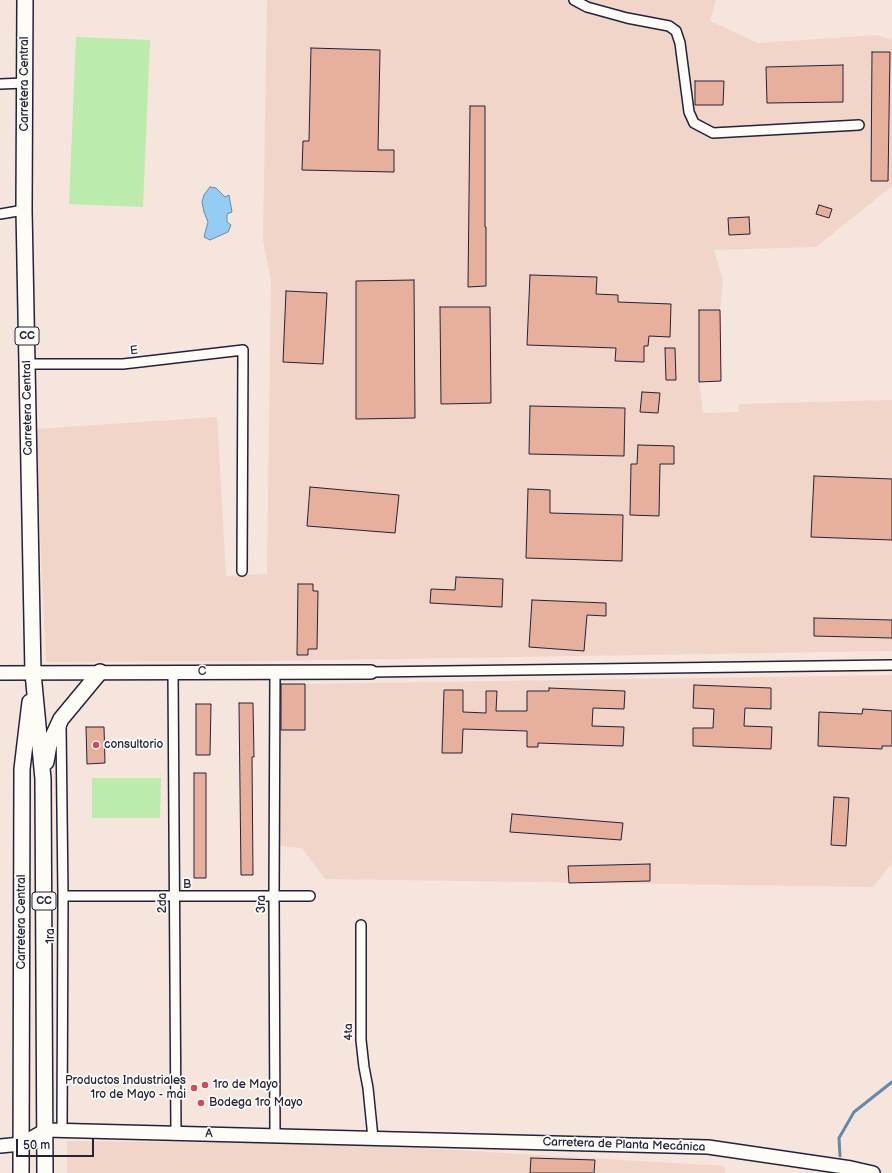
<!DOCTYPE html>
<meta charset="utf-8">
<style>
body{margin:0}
#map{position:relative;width:892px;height:1173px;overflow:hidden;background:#f6e5dc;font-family:"Balsamiq Sans",sans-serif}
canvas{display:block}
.scale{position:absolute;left:16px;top:1139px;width:78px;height:18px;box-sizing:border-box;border:2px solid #22223b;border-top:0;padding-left:5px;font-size:12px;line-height:14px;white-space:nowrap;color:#22223b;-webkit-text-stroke:3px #fdfcf7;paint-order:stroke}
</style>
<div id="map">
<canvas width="892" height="1173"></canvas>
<div class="scale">50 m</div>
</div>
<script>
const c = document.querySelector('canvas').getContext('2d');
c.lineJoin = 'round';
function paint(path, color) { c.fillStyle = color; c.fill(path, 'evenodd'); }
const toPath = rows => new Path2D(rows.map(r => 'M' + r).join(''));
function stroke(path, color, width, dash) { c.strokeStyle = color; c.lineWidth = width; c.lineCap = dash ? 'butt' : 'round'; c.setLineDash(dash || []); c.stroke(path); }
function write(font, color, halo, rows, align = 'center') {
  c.font = font + ' "Balsamiq Sans",sans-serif'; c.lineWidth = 3.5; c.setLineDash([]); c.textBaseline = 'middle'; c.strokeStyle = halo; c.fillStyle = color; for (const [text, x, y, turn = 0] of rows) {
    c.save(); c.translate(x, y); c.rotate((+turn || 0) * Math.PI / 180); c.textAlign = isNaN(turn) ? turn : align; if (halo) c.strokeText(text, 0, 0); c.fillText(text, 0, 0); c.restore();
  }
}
paint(toPath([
 [267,0,716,0,710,21,758,43,877,35,892,40,892,186,816,247,714,250,723,281,720,310,721,381,699,382,703,413,739,412,739,404,892,400,892,651,266,661,46,662,35,429,217,417,226,576,267,574,271,281,263,240],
 [892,675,892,863,873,887,325,879,302,848,280,846,281,730,305,730,305,684],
 [67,1141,352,1144,724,1166,725,1173,67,1173]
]), '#f1d5c9');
paint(toPath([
 [76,37,150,40,143,207,69,204],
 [92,778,161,778,160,818,92,818]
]), '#bbecab');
const water = toPath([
 [210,187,216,188,225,197,229,195,232,212,227,214,227,222,231,225,228,232,210,240,204,237,208,222,204,212,202,202,204,195,210,187]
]);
paint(water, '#94cdf3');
stroke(water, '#6689a9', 1);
stroke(toPath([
 [840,1156,839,1138,854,1112,892,1082]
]), '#6689a9', 3);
const building = toPath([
 [311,48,380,50,378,150,394,150,394,172,302,170,303,141,309,141,311,48],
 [872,52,890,52,888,181,871,181,872,52],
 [843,65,843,102,767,103,766,67,843,65],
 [695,81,724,81,723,105,695,105,695,81],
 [470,106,485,106,485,227,486,227,486,286,468,287,470,106],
 [819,205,832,209,829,218,816,214,819,205],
 [749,217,750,234,729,235,728,218,749,217],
 [530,275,597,277,596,294,618,295,618,302,671,304,670,337,649,336,648,346,644,346,644,362,615,361,616,348,527,345,530,275],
 [414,280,415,418,356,419,356,281,414,280],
 [286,291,327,293,323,364,283,362,286,291],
 [440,307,490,307,491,403,441,404,440,307],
 [699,310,720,310,721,381,699,382,699,310],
 [665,348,675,348,676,380,666,380,665,348],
 [642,392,660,393,658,413,640,412,642,392],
 [530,406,625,408,624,456,529,454,530,406],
 [638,445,674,446,674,464,660,464,659,516,630,515,631,464,637,464,638,445],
 [814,476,892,479,892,540,811,537,814,476],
 [310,487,399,495,395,533,307,526,310,487],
 [528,489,550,490,550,513,623,515,622,561,526,558,528,489],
 [456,577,503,579,502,607,430,603,431,589,455,590,456,577],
 [298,584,313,584,313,591,318,591,317,649,308,649,308,655,297,655,298,584],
 [532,600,606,603,606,616,587,615,584,651,529,647,532,600],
 [814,618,892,620,892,638,814,636,814,618],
 [281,684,305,684,305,730,281,730,281,684],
 [694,685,771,688,771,709,745,708,744,726,772,727,771,749,693,746,693,728,713,728,714,709,693,708,694,685],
 [549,688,625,691,624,709,593,708,592,726,624,727,623,746,538,743,538,747,527,747,527,731,463,729,462,753,442,753,444,690,463,690,463,712,486,713,486,691,497,691,496,711,527,711,527,691,549,691,549,688],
 [239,703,253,703,254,757,252,757,253,875,241,875,239,703],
 [196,704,211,704,210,755,196,755,196,704],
 [863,709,892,711,892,746,882,746,882,749,818,746,819,712,862,714,863,709],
 [86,727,104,727,105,763,87,764,86,727],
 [194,773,206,773,206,878,194,878,194,773],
 [834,797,849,798,846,846,831,845,834,797],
 [512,814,623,823,621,840,510,832,512,814],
 [650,864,650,881,569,883,568,866,650,864],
 [531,1158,595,1160,594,1173,530,1173,531,1158]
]);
paint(building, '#e6b09c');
stroke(building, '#22223b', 1);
const street = toPath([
 [574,0,587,7,627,18,669,26,676,31,680,43,689,112,694,123,713,133,859,125],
 [0,84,25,83],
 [0,214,24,210],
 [27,364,123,364,243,350,242,571],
 [173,672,176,1133],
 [275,672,274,896,275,1135],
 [371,672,892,665],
 [61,725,63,896,62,1130],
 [63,896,310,896],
 [361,925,361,1040,364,1067,368,1088,373,1138]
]);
const secondary = toPath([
 [0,673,371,672],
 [0,1146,21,1144,46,1130,708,1147,851,1168,873,1173]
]);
const primary = toPath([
 [25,0,24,210,33,673,43,779,45,1173],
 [46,762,49,745,61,719,100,672],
 [21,1173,22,769,30,702]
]);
stroke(street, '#22223b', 12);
stroke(secondary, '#22223b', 16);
stroke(primary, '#22223b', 18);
stroke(street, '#fdfcf7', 9);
stroke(secondary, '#fdfcf7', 13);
stroke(primary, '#fdfcf7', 15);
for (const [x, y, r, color] of [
 [96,745,4,"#d1495b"],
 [205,1085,4,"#d1495b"],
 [194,1088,4,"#d1495b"],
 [201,1103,4,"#d1495b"]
]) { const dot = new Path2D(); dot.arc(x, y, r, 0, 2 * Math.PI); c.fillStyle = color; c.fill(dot); stroke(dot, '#fdfcf7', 1.5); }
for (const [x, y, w] of [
 [27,336,24],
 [44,901,24]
]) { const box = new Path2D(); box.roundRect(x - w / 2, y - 9, w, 18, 3); c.fillStyle = '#fdfcf7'; c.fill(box); stroke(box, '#22223b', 1); }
write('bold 11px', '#22223b', null, [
 ["CC",27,336],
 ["CC",44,901]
]);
write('12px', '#22223b', '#fdfcf7', [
 ["Carretera Central",25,84,-90],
 ["E",134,351,-7],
 ["Carretera Central",28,408,-91],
 ["C",202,672],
 ["B",187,885],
 ["2da",163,903,-90],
 ["3ra",262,904,-90],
 ["Carretera Central",22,922,-90],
 ["1ra",51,936,-90],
 ["4ta",349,1032,-91],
 ["A",209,1134,1],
 ["Carretera de Planta Mecánica",624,1145,2]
]);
write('12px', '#22223b', '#fdfcf7', [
 ["consultorio",104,745],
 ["Productos Industriales",186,1081,"right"],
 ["1ro de Mayo - mai",186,1095,"right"],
 ["1ro de Mayo",213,1085],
 ["Bodega 1ro Mayo",209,1103]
], 'left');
</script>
